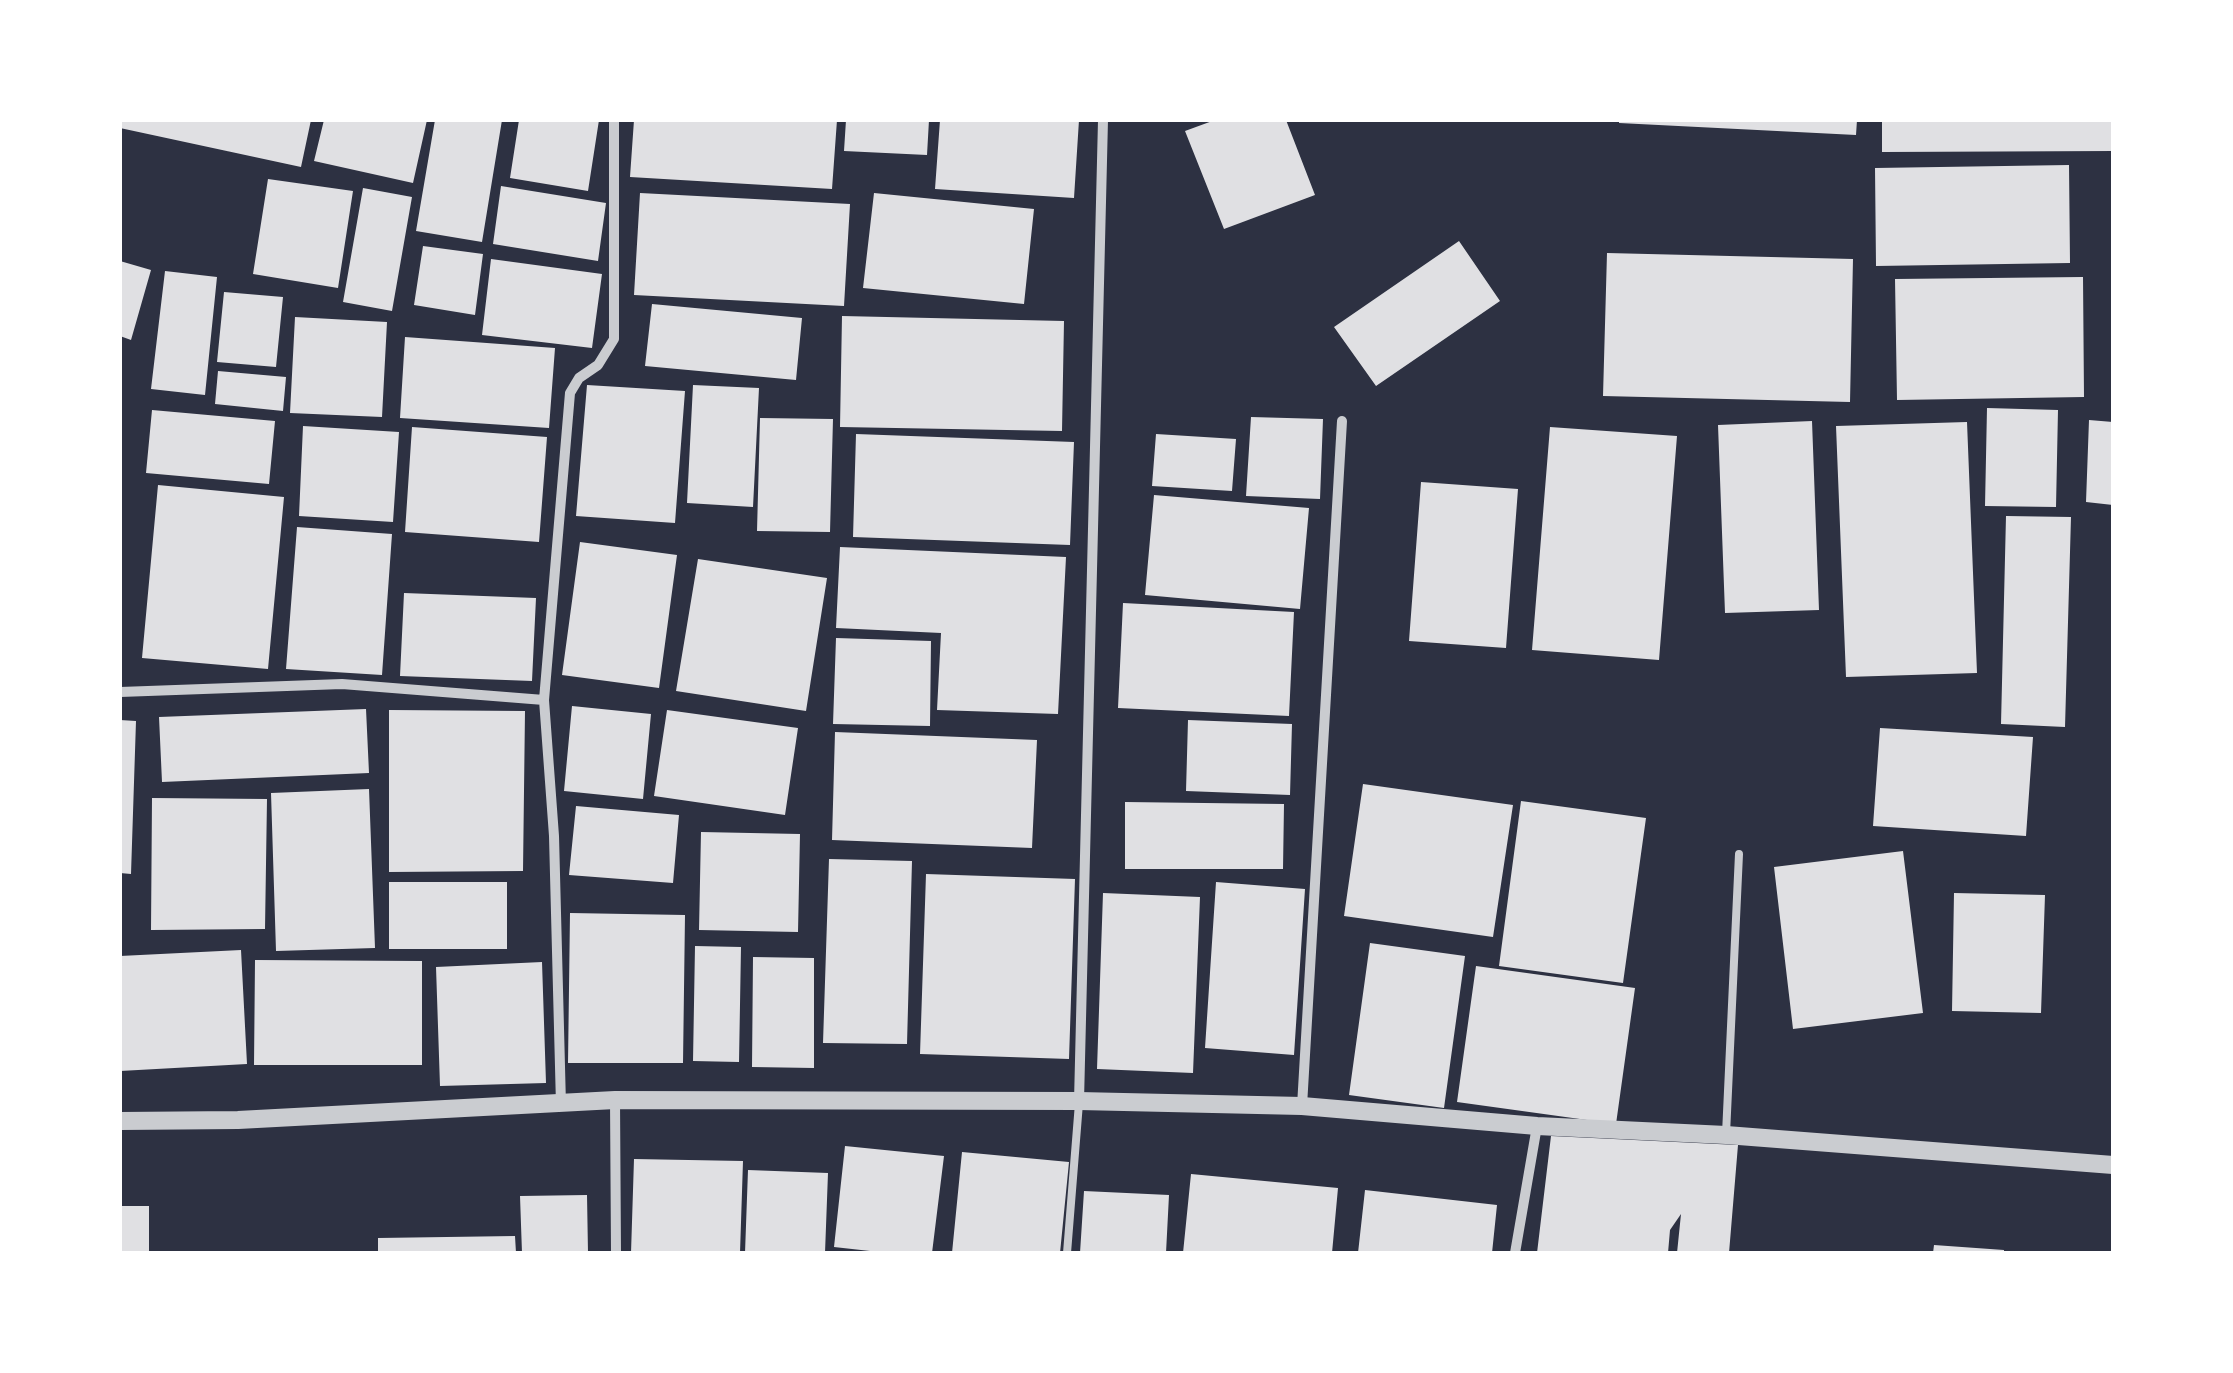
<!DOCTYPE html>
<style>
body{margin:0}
#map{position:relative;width:2233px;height:1373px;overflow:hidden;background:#2d3142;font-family:Rubik,sans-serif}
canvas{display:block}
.frame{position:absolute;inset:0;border:122px solid #fff;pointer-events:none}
</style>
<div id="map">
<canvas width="2233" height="1373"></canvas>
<div class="frame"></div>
</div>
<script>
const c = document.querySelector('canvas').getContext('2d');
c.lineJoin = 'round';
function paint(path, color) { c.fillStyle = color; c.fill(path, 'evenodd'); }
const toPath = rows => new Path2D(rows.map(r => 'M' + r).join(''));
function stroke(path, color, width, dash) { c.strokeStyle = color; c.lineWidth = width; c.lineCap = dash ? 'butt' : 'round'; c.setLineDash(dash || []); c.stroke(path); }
paint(toPath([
 [120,120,311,120,301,167,120,128],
 [324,120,427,120,413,183,314,161],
 [435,120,502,120,482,242,416,231],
 [519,120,599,120,588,191,510,178],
 [634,120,837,120,832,189,630,177],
 [846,120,929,120,927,155,844,151],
 [940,120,1079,120,1074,198,935,189],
 [1215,120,1286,120,1315,195,1224,229,1185,131],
 [1619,120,1857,120,1856,135,1619,123],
 [1882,120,2113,120,2113,151,1882,152],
 [2069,165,2070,263,1876,266,1875,168],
 [268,179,353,191,338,288,253,274],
 [501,186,606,203,598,261,493,244],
 [363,188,412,197,392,311,343,302],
 [640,193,850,204,844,306,634,295],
 [874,193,1034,209,1024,304,863,288],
 [1459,241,1500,301,1376,386,1334,327],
 [423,246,483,254,475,315,414,305],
 [1607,253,1853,259,1850,402,1603,396],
 [491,259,602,274,592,348,482,335],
 [120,261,151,270,131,340,120,336],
 [165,271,217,277,205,395,151,389],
 [2083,277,2084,397,1897,400,1895,279],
 [224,292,283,297,276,367,217,362],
 [652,304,802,318,796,380,645,366],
 [842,316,1064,321,1062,431,840,427],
 [295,317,387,322,382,417,290,413],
 [405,337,555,348,549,428,400,418],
 [218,371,286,377,283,411,215,404],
 [587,385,685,391,675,523,576,516],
 [693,385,759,388,753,507,687,503],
 [1987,408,2058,410,2056,507,1985,506],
 [152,410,275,421,269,484,146,473],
 [1251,417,1323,419,1320,499,1246,496],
 [760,418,833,419,830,532,757,531],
 [2089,420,2113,422,2113,505,2086,502],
 [1812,421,1819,610,1725,613,1718,425],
 [1967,422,1977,673,1846,677,1836,426],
 [303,426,399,432,393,522,299,516],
 [412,427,547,437,539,542,405,532],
 [1550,427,1677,436,1659,660,1532,650],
 [856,434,1074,442,1070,545,853,537],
 [1156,434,1236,439,1232,491,1152,486],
 [1421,482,1518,489,1506,648,1409,641],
 [158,485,284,497,268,669,142,658],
 [1154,495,1309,508,1300,609,1145,595],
 [2006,516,2071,517,2065,727,2001,724],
 [297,527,392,534,382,675,286,669],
 [580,542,677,555,659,688,562,675],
 [840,547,1066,557,1058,714,937,710,941,633,836,628],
 [698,559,827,578,806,711,676,691],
 [404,593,536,598,532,681,400,676],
 [1123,603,1294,612,1289,716,1118,708],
 [836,638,931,641,930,726,833,724],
 [572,706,651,714,643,799,564,791],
 [366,709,369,773,162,782,159,717],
 [389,710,525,711,523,871,389,872],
 [667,710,798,728,785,815,654,796],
 [120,720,136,721,131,874,120,873],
 [1188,720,1292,724,1290,795,1186,791],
 [1880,728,2033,737,2026,836,1873,826],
 [835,732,1037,740,1032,848,832,840],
 [1363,784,1513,805,1493,937,1344,916],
 [369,789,375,948,276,951,271,793],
 [152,798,267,799,265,929,151,930],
 [1521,801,1646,818,1623,983,1499,966],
 [1125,802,1284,804,1283,869,1125,869],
 [576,806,679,815,673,883,569,875],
 [701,832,800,834,798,932,699,930],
 [1903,851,1923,1013,1793,1029,1774,867],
 [829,859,912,861,907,1044,823,1043],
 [926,874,1075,879,1069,1059,920,1054],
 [389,882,507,882,507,949,389,949],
 [1216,882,1305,889,1294,1055,1205,1048],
 [1103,893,1200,897,1193,1073,1097,1069],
 [1954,893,2045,895,2041,1013,1952,1011],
 [570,913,685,915,683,1063,568,1063],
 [1370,943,1465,956,1444,1108,1349,1095],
 [695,946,741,947,739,1062,693,1061],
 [241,950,247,1064,120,1071,120,956],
 [753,957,814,958,814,1068,752,1067],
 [255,960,422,961,422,1065,254,1065],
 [542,962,546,1083,440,1086,436,967],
 [1476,966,1635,988,1616,1124,1457,1102],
 [1551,1136,1738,1145,1729,1253,1677,1253,1681,1214,1670,1230,1668,1253,1537,1253],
 [845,1146,944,1156,932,1253,888,1253,834,1247],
 [962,1152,1069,1162,1060,1253,952,1253],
 [634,1159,743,1161,740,1253,631,1253],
 [748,1170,828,1173,825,1253,745,1253],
 [1191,1174,1338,1188,1332,1253,1183,1253],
 [1365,1190,1497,1205,1492,1253,1358,1253],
 [1084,1191,1169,1195,1166,1253,1080,1253],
 [587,1195,588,1253,522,1253,520,1196],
 [120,1206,149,1206,149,1253,120,1253],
 [515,1236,516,1253,378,1253,378,1238],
 [1934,1245,2004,1250,2004,1253,1933,1253]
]), '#e0e0e3');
stroke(toPath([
 [1726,1134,1739,854],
 [1067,1253,1079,1103]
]), '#caccd0', 8);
stroke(toPath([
 [120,692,342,684,544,700],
 [615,1100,616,1253],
 [1079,1101,1103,120],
 [561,1105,554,836,544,700,570,393,579,378,598,365,614,339,614,120],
 [1302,1106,1342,421],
 [1515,1253,1537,1126]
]), '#caccd0', 10);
stroke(toPath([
 [120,1121,238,1120,615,1100,1079,1101,1302,1106,1537,1126,1726,1135,2113,1165]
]), '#caccd0', 18);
</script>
